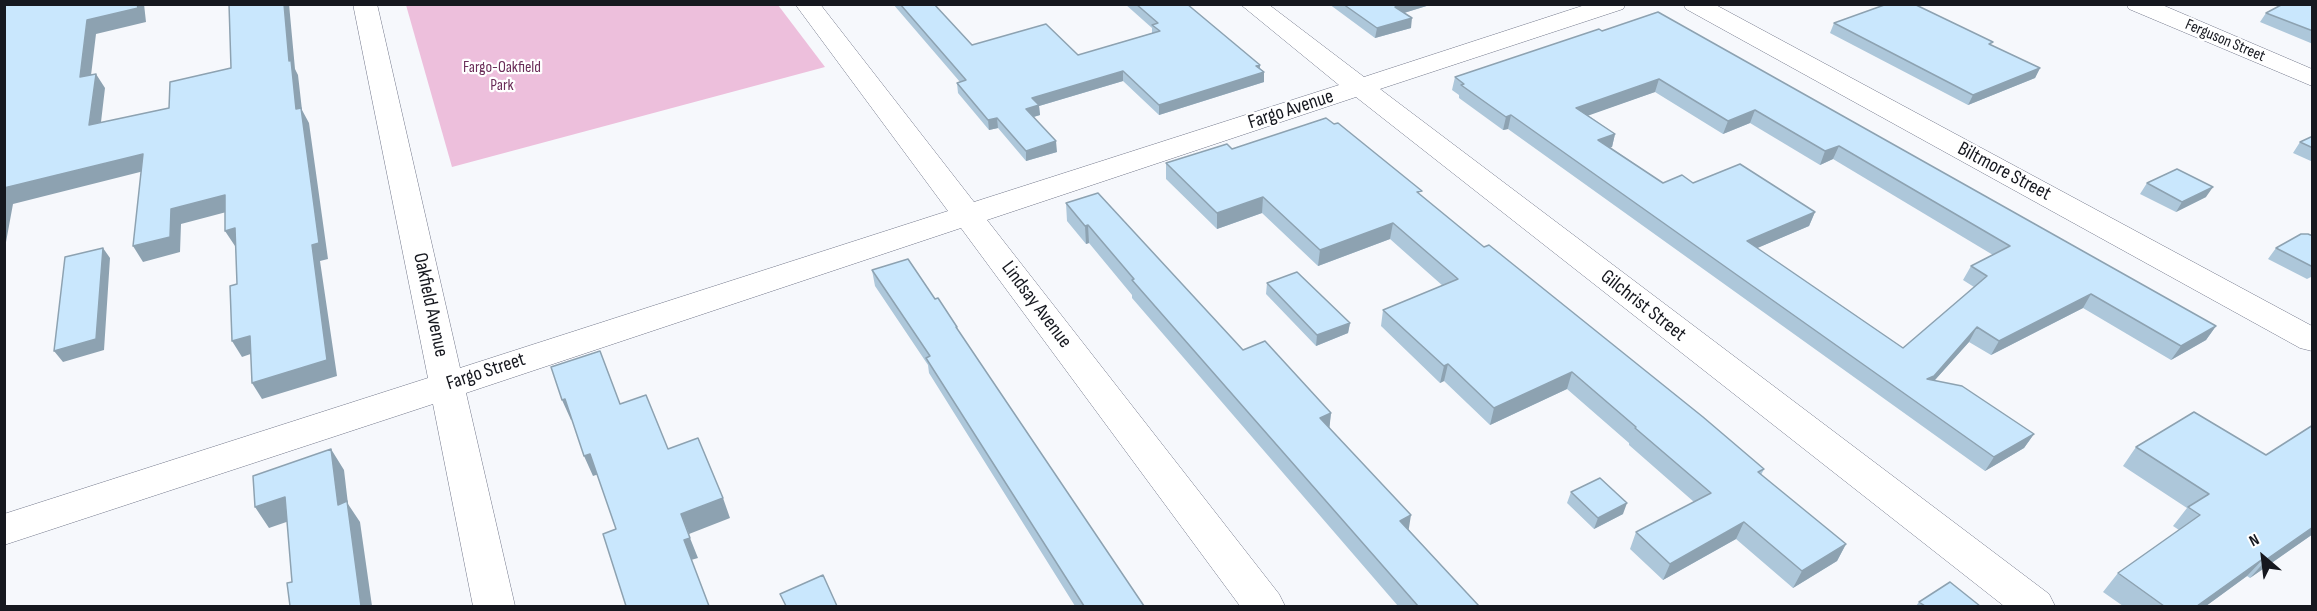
<!DOCTYPE html>
<style>
body{margin:0}
#map{position:relative;width:2317px;height:611px;overflow:hidden;background:#f6f8fc;font-family:"Sofia Sans Condensed",sans-serif}
canvas{display:block}
.frame{position:absolute;inset:0;border:6px solid #16181f;pointer-events:none}
.north{position:absolute;left:2233px;top:527px;width:60px;height:60px;-webkit-text-stroke:4px #fff;paint-order:stroke;rotate:332deg;font-size:16px;font-weight:700;line-height:24px;text-align:center;color:#16181f}
.north::after{content:'';display:block;margin:auto;width:21px;height:27px;background:#16181f;clip-path:polygon(50% 0,100% 100%,50% 72%,0 100%)}
</style>
<div id="map">
<canvas width="2317" height="611"></canvas>
<div class="frame"></div>
<div class="north">N</div>
</div>
<script>
const c = document.querySelector('canvas').getContext('2d');
c.lineJoin = 'round';
function paint(path, color) { c.fillStyle = color; c.fill(path, 'evenodd'); }
const toPath = rows => new Path2D(rows.map(r => 'M' + r).join(''));
function stroke(path, color, width, dash) { c.strokeStyle = color; c.lineWidth = width; c.lineCap = dash ? 'butt' : 'round'; c.setLineDash(dash || []); c.stroke(path); }
function write(font, color, halo, rows, align = 'center') {
  c.font = font + ' "Sofia Sans Condensed",sans-serif'; c.lineWidth = 4.5; c.setLineDash([]); c.textBaseline = 'middle'; c.strokeStyle = halo; c.fillStyle = color; for (const [text, x, y, turn = 0] of rows) {
    c.save(); c.translate(x, y); c.rotate((+turn || 0) * Math.PI / 180); c.textAlign = isNaN(turn) ? turn : align; if (halo) c.strokeText(text, 0, 0); c.fillText(text, 0, 0); c.restore();
  }
}
paint(toPath([
 [406,5,778,5,825,67,452,167]
]), '#edbfdc');
const street = toPath([
 [353,4,377,4,460,368,948,211,795,4,820,4,974,202,1339,85,1240,4,1268,4,1364,77,1588,4,1626,4,1623,9,1380,89,2049,594,2055,606,2004,606,1356,97,987,220,1279,594,1285,606,1240,606,961,228,466,393,515,606,473,606,433,404,4,545,4,514,428,378,353,4],
 [1683,4,1714,4,2312,326,2312,351,2300,348,1686,9,1683,4],
 [2126,4,2160,4,2312,69,2312,86,2129,9,2126,4]
]);
stroke(street, '#73788b', 1);
paint(street, '#fff');
paint(toPath([
 [893,4,934,4,972,45,1078,55,1152,33,1152,28,1125,4,1187,4,1260,65,1260,68,1264,72,1264,82,1159,115,1123,81,1039,106,1040,115,1033,117,1057,152,1026,161,998,128,989,130,958,93,957,83,960,82],
 [1329,4,1433,4,1404,13,1411,28,1375,38],
 [2313,4,2313,44,2260,22,2266,13],
 [1834,23,1991,45,2040,68,2035,78,1968,105,1830,33],
 [1599,29,2216,326,2206,340,2171,360,2083,308,1991,355,1969,342,1934,381,2034,434,2024,448,1985,471,1508,129,1503,130,1459,98,1459,95,1452,90,1455,77],
 [1655,92,1723,134,1750,123,1820,165,1833,159,1993,255,1971,266,1963,280,1974,287,1903,348,1757,248,1809,226,1815,212,1693,183,1663,183,1610,147,1612,147,1615,134,1588,115],
 [2313,136,2313,162,2293,153,2300,142],
 [1232,149,1421,196,1484,247,1764,469,1761,475,1846,544,1837,561,1793,588,1736,539,1663,580,1630,549,1636,532,1694,502,1629,445,1629,443,1567,389,1490,425,1444,381,1440,383,1381,326,1383,310,1443,286,1390,239,1318,266,1262,213,1217,229,1166,179,1166,163],
 [2147,183,2206,197,2176,212,2140,194],
 [1066,203,1243,350,1331,413,1329,428,1409,530,1479,606,1398,606,1132,298,1132,295,1089,243,1086,244,1067,221],
 [2313,236,2313,276,2307,279,2268,259,2276,248],
 [872,270,935,299,958,331,1144,606,1075,606,929,373,928,365,875,286],
 [1267,283,1350,323,1348,333,1316,346,1266,294],
 [2313,425,2313,534,2250,578,2247,576,2206,606,2123,606,2103,592,2118,573,2179,530,2173,526,2187,508,2123,466,2136,447,2266,455],
 [1571,492,1623,514,1594,529,1567,503],
 [1919,602,1980,606,1916,606]
]), '#adc7da');
paint(toPath([
 [137,4,144,4,146,22,96,34,89,92,80,77,87,20],
 [284,4,289,4,295,69,298,75,302,110,309,123,328,259,320,261,337,376,262,399,252,383,312,245,289,61],
 [1402,4,1433,4,1394,16,1395,7],
 [1412,18,1411,28,1375,38,1377,28],
 [1260,65,1259,74,1264,72,1264,82,1159,115,1159,105],
 [2040,68,2035,78,1968,105,1973,95],
 [1123,71,1123,81,1039,106,1040,115,1027,119,1026,109,1032,98],
 [96,74,105,88,99,139,89,125],
 [1659,79,1655,92,1573,121,1576,108],
 [1755,110,1750,123,1723,134,1728,121],
 [1511,115,1508,129,1503,130,1506,117],
 [997,118,998,128,989,130,988,120],
 [1615,134,1612,147,1595,153,1598,140],
 [1056,141,1057,152,1026,161,1026,151],
 [1839,146,1833,159,1820,165,1825,151],
 [143,154,152,169,13,204,4,253,4,188],
 [2213,187,2206,197,2176,212,2182,202],
 [225,195,234,210,181,224,180,252,143,262,133,246,171,209],
 [1263,197,1262,213,1217,229,1217,213],
 [1815,212,1809,226,1741,255,1747,241],
 [1393,223,1390,239,1318,266,1320,250],
 [1088,225,1089,243,1086,244,1085,226],
 [235,228,244,243,235,246,225,231],
 [103,248,110,258,104,350,63,362,54,351],
 [2091,294,2083,308,1991,355,1999,341],
 [1350,323,1348,333,1316,346,1317,335],
 [2216,326,2206,340,2171,360,2181,346],
 [1977,327,1969,342,1926,390,1927,379],
 [250,336,259,351,242,357,232,341],
 [1448,364,1444,381,1440,383,1444,366],
 [1572,372,1567,389,1490,425,1494,408],
 [565,399,574,419,571,420,562,400],
 [1331,413,1329,432,1320,418],
 [2034,434,2024,448,1985,471,1994,457],
 [331,449,344,470,348,504,360,522,372,606,361,606,338,505],
 [590,454,599,474,593,476,584,456],
 [285,497,298,518,269,528,255,507],
 [723,498,730,518,689,534,681,514],
 [1627,503,1623,514,1594,529,1598,518],
 [1411,515,1408,534,1400,521],
 [1744,522,1736,539,1663,580,1670,564],
 [2313,527,2313,534,2250,578,2267,559],
 [690,538,698,558,691,560,684,540],
 [1846,544,1837,561,1793,588,1802,571],
 [2264,558,2247,576,2206,606,2197,606]
]), '#8da2b1');
const building = toPath([
 [4,4,137,4,138,8,87,20,80,77,96,74,89,125,169,108,170,82,231,68,229,4,284,4,289,61,291,60,296,109,301,108,319,243,312,245,327,360,252,383,250,336,232,341,230,286,237,284,235,228,225,231,225,195,171,209,170,237,133,246,143,154,4,188,4,4],
 [900,4,934,4,972,45,1046,24,1078,55,1160,31,1152,25,1158,23,1136,4,1187,4,1260,65,1256,66,1264,72,1159,105,1123,71,1032,98,1039,105,1026,109,1056,141,1026,151,997,118,988,120,957,83,966,80,900,4],
 [1343,4,1402,4,1395,7,1412,18,1377,28,1343,4],
 [1887,4,1914,4,1993,42,1989,44,2040,68,1973,95,1834,23,1887,4],
 [2283,4,2313,4,2313,31,2266,13,2283,4],
 [1658,12,2216,326,2181,346,2091,294,1999,341,1977,327,1934,376,1927,379,1962,386,2034,434,1994,457,1511,115,1506,117,1461,85,1464,84,1455,77,1599,29,1602,31,1658,12],
 [1659,79,1728,121,1755,110,1825,151,1839,146,2010,246,1971,266,1987,276,1903,348,1747,241,1815,212,1740,164,1693,183,1682,175,1663,183,1598,140,1615,134,1576,108,1659,79],
 [1326,118,1334,124,1338,123,1422,191,1417,192,1484,247,1489,245,1703,417,1764,469,1758,472,1846,544,1802,571,1744,522,1670,564,1636,532,1711,493,1635,428,1636,427,1572,372,1494,408,1448,364,1444,366,1383,310,1458,279,1393,223,1320,250,1263,197,1217,213,1166,163,1227,144,1232,149,1326,118],
 [2313,136,2313,148,2300,142,2313,136],
 [2177,169,2213,187,2182,202,2147,183,2177,169],
 [1098,193,1243,350,1265,341,1331,413,1320,418,1411,515,1400,521,1479,606,1418,606,1132,280,1134,279,1088,225,1085,226,1066,203,1098,193],
 [2301,234,2308,234,2313,236,2313,267,2276,248,2301,234],
 [103,248,96,339,54,351,65,257,103,248],
 [908,259,935,299,938,298,957,327,956,327,1144,606,1084,606,926,358,930,356,872,270,908,259],
 [1297,272,1350,323,1317,335,1267,283,1297,272],
 [600,351,620,404,646,395,668,449,698,438,723,498,681,514,690,538,684,540,709,606,626,606,603,534,616,529,590,454,584,456,565,399,562,400,551,367,600,351],
 [2194,412,2266,455,2313,425,2313,527,2267,559,2264,558,2197,606,2164,606,2118,573,2200,515,2188,507,2209,494,2136,447,2194,412],
 [331,449,338,505,347,501,361,606,290,606,287,583,292,582,285,497,255,507,253,476,331,449],
 [1600,478,1627,503,1598,518,1571,492,1600,478],
 [823,575,837,606,786,606,780,594,823,575],
 [1950,582,1980,606,1925,606,1919,602,1950,582]
]);
paint(building, '#c9e7fd');
stroke(building, '#8da2b1', 1.5);
write('16px', '#16181f', '#fff', [
 ["Ferguson Street",2225,41,23]
]);
write('16px', '#6b2e59', '#fff', [
 ["Fargo-Oakfield",502,68],
 ["Park",502,86]
]);
write('20px', '#16181f', '#fff', [
 ["Fargo Avenue",1291,110,-18],
 ["Biltmore Street",2004,172,28],
 ["Oakfield Avenue",430,305,78],
 ["Lindsay Avenue",1036,305,53],
 ["Gilchrist Street",1643,306,38],
 ["Fargo Street",486,372,-18]
]);
</script>
